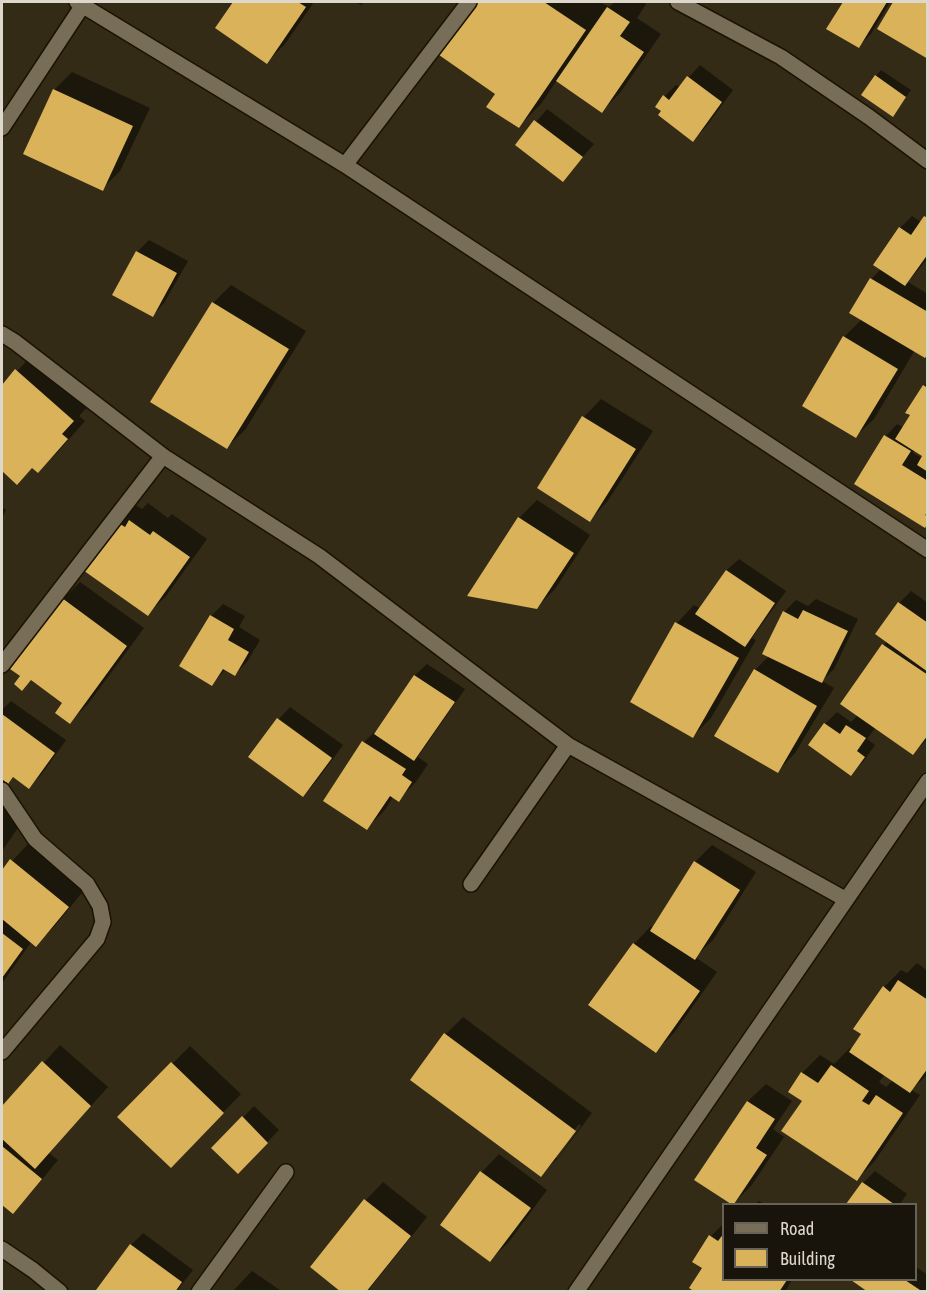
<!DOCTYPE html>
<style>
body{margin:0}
#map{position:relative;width:929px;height:1293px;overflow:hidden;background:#342b16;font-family:"Asap Condensed",sans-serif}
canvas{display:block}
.frame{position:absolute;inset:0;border:3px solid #ddd8cb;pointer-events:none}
.legend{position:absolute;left:722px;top:1203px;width:195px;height:78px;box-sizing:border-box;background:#18140b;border:2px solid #676258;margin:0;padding:8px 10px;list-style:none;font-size:18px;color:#ddd8cb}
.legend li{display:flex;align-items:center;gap:12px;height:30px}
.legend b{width:30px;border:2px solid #676258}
</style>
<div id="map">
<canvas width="929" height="1293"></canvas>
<div class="frame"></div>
<ul class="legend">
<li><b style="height:8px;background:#786d57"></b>Road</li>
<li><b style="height:16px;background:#d9b259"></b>Building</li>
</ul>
</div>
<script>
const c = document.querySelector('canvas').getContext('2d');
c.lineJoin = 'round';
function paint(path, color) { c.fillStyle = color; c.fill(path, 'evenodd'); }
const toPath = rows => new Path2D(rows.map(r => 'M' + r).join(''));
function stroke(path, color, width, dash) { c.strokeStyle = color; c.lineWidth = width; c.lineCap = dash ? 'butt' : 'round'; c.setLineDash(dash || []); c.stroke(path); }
paint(toPath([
 [235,2,314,2,285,44,267,62,217,28],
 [355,2,365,2,361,5],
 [477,2,600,2,609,7,615,2,642,2,646,4,637,18,661,34,620,93,602,111,557,80,541,104,518,127,497,93,441,55],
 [845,2,890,2,871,34,859,46,829,28],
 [700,65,733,90,705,128,693,140,665,96,676,85,680,87],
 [881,70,911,90,893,115,876,76],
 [72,72,150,108,120,171,102,189,54,90],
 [547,109,594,144,563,180,517,145],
 [928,214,928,258,908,282,928,294,928,354,915,350,874,419,856,436,844,337,862,319,871,279,881,269,875,265,900,228,912,216,921,222],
 [149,240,188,261,164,303,153,315,137,252],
 [231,285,306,331,245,430,227,447,213,303],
 [34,353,91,403,79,416,85,421,56,454,38,471,33,467,17,483,2,469,2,387],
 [928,382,928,523,856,483,886,436,897,424,904,428,924,386],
 [915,450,924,455,922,458,913,453],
 [601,399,653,431,607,502,590,520,539,488,584,417],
 [537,500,590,535,555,589,537,607,519,518],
 [148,503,168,518,172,514,207,539,166,596,148,614,82,567,134,504,142,509],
 [2,507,6,510,2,518],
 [739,559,786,591,752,638,756,640,711,718,693,736,632,701,677,623,694,605,701,609,727,570],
 [80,582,144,628,88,704,70,722,64,702,32,679,22,689,63,599],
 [911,591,928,603,928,739,913,753,876,727,867,739,875,745,863,762,851,774,810,745,825,724,837,712,851,722,858,715,842,704,887,641,899,603],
 [816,599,858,619,834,669,822,681,834,688,795,753,778,771,755,670,769,656,784,612,796,600,808,606],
 [223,604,245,616,239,627,260,640,247,662,235,674,226,669,212,684,181,666,211,616],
 [427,664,465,689,418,757,428,764,416,782,398,800,393,797,385,810,367,828,325,801,364,742,382,725,415,675],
 [11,701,66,740,41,775,29,787,14,776,8,782,2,777,2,710],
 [290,707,343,745,315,783,303,795,250,757,279,719],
 [2,808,22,822,2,851],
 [29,843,85,889,54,927,36,945,32,941,2,983,2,872],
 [712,845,756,872,713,940,695,957,717,972,674,1033,656,1051,634,944,651,926,653,928,695,862],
 [917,963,928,971,928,1074,911,1090,920,1095,874,1162,857,1179,804,1101,790,1092,802,1073,820,1055,834,1064,850,1048,852,1050,863,1034,884,987,901,970,907,973],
 [885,1074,893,1080,886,1087,879,1082],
 [463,1017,592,1113,559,1157,541,1175,446,1034],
 [579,1124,581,1126,558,1158,554,1158],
 [60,1045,108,1087,49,1153,58,1160,30,1194,13,1212,2,1203,2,1109],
 [190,1046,241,1094,188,1149,119,1117],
 [766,1084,792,1101,773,1129,784,1137,751,1186,733,1204,696,1180,748,1101],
 [254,1106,279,1130,238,1172,213,1148],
 [499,1154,547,1190,508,1243,490,1260,442,1225,482,1172],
 [875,1171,907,1194,900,1204,847,1204,863,1183],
 [383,1182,427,1217,367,1292,344,1292,312,1267,366,1200],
 [759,1201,765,1204,755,1204],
 [724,1223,724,1280,792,1280,785,1292,698,1292,711,1236],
 [143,1233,193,1270,176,1292,99,1290,131,1245],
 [916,1267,928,1275,928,1292,871,1292,853,1280,916,1280],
 [252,1271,283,1292,232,1292]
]), '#0007');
paint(toPath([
 [233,2,298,2,306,7,267,64,215,28],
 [475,2,544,2,586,30,519,128,486,107,495,94,439,55],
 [843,2,887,2,859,48,826,29],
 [893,2,928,2,928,59,877,29],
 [607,7,630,22,620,36,644,52,602,113,556,81],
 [875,75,906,97,893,117,861,95],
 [687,76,722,102,693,142,658,115,661,111,655,107,663,95,669,100],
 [53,89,133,126,103,191,23,154],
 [534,120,583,157,563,182,515,145],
 [924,216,928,218,928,254,905,286,873,265,899,227,911,235],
 [136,251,177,273,153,317,112,295],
 [870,278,928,312,928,354,925,358,849,313],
 [212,302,289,349,227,449,150,402],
 [843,336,898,369,856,438,802,406],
 [15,369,74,421,62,434,68,439,38,473,32,468,17,485,2,471,2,385],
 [923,385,928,388,928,472,917,465,922,456,895,439,910,415,905,413],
 [582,416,636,449,590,522,537,488],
 [884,435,911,451,902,465,928,481,928,512,925,515,928,516,928,523,925,528,854,484],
 [518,517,574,553,537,609,467,596],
 [129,520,150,535,153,531,190,557,148,616,80,568,115,521,125,527],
 [726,570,775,603,745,647,695,614],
 [62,598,127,646,70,724,55,713,62,703,31,680,22,691,14,684,20,676,10,669],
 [898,602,928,623,928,672,875,634],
 [803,610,848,631,822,683,762,654,783,611,798,619],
 [210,615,234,629,228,640,249,652,235,676,223,669,212,686,179,666],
 [675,622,739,658,693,738,630,702],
 [882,644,928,675,928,735,913,755,840,704],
 [754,669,817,706,778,773,714,736],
 [414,675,455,702,414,761,374,734],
 [2,714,55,753,29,789,13,777,8,784,2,779],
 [277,718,332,758,303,797,248,757],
 [824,723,840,734,846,725,866,738,857,751,865,757,851,776,808,745],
 [362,741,406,769,402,775,412,782,399,802,390,796,367,830,323,801],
 [10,859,69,907,36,947,2,919,2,870],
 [694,861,740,890,695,960,650,931],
 [2,933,23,949,2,978],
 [633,943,700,991,656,1053,588,1005],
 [898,980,928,1000,928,1068,910,1093,849,1052,861,1034,853,1029,883,986,890,992],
 [444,1033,576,1131,541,1177,410,1080],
 [42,1061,91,1106,35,1169,2,1139,2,1106],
 [171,1062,224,1113,171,1168,117,1117],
 [831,1065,869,1091,862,1101,869,1105,876,1095,903,1113,857,1181,781,1131,802,1101,788,1092,801,1072,818,1083],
 [747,1101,775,1119,756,1148,767,1155,734,1204,731,1204,694,1180],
 [242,1116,268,1143,238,1174,211,1148],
 [2,1146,42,1179,13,1214,2,1205],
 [480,1171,531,1208,490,1262,440,1225],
 [862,1182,894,1204,846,1204],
 [364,1199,411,1236,366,1292,341,1292,310,1267],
 [724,1233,724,1280,787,1280,779,1292,695,1292,689,1288,702,1268,692,1262,709,1235,718,1241],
 [130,1244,182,1282,175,1292,96,1290],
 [851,1280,905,1280,923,1292,868,1292]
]), '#d9b259');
const minor = toPath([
 [77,2,345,165,928,550],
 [678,2,781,57,869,117,928,161],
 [2,128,83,5],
 [345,165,469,2],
 [2,334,15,342,163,456,319,556,568,745,845,899],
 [2,665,163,456],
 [2,790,35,839,87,884,100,906,103,922,97,939,2,1052],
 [471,884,568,745],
 [2,1249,33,1270,60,1292],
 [199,1292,286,1172],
 [576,1292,928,781]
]);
stroke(minor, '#1b1302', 18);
stroke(minor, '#786d57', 15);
</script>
